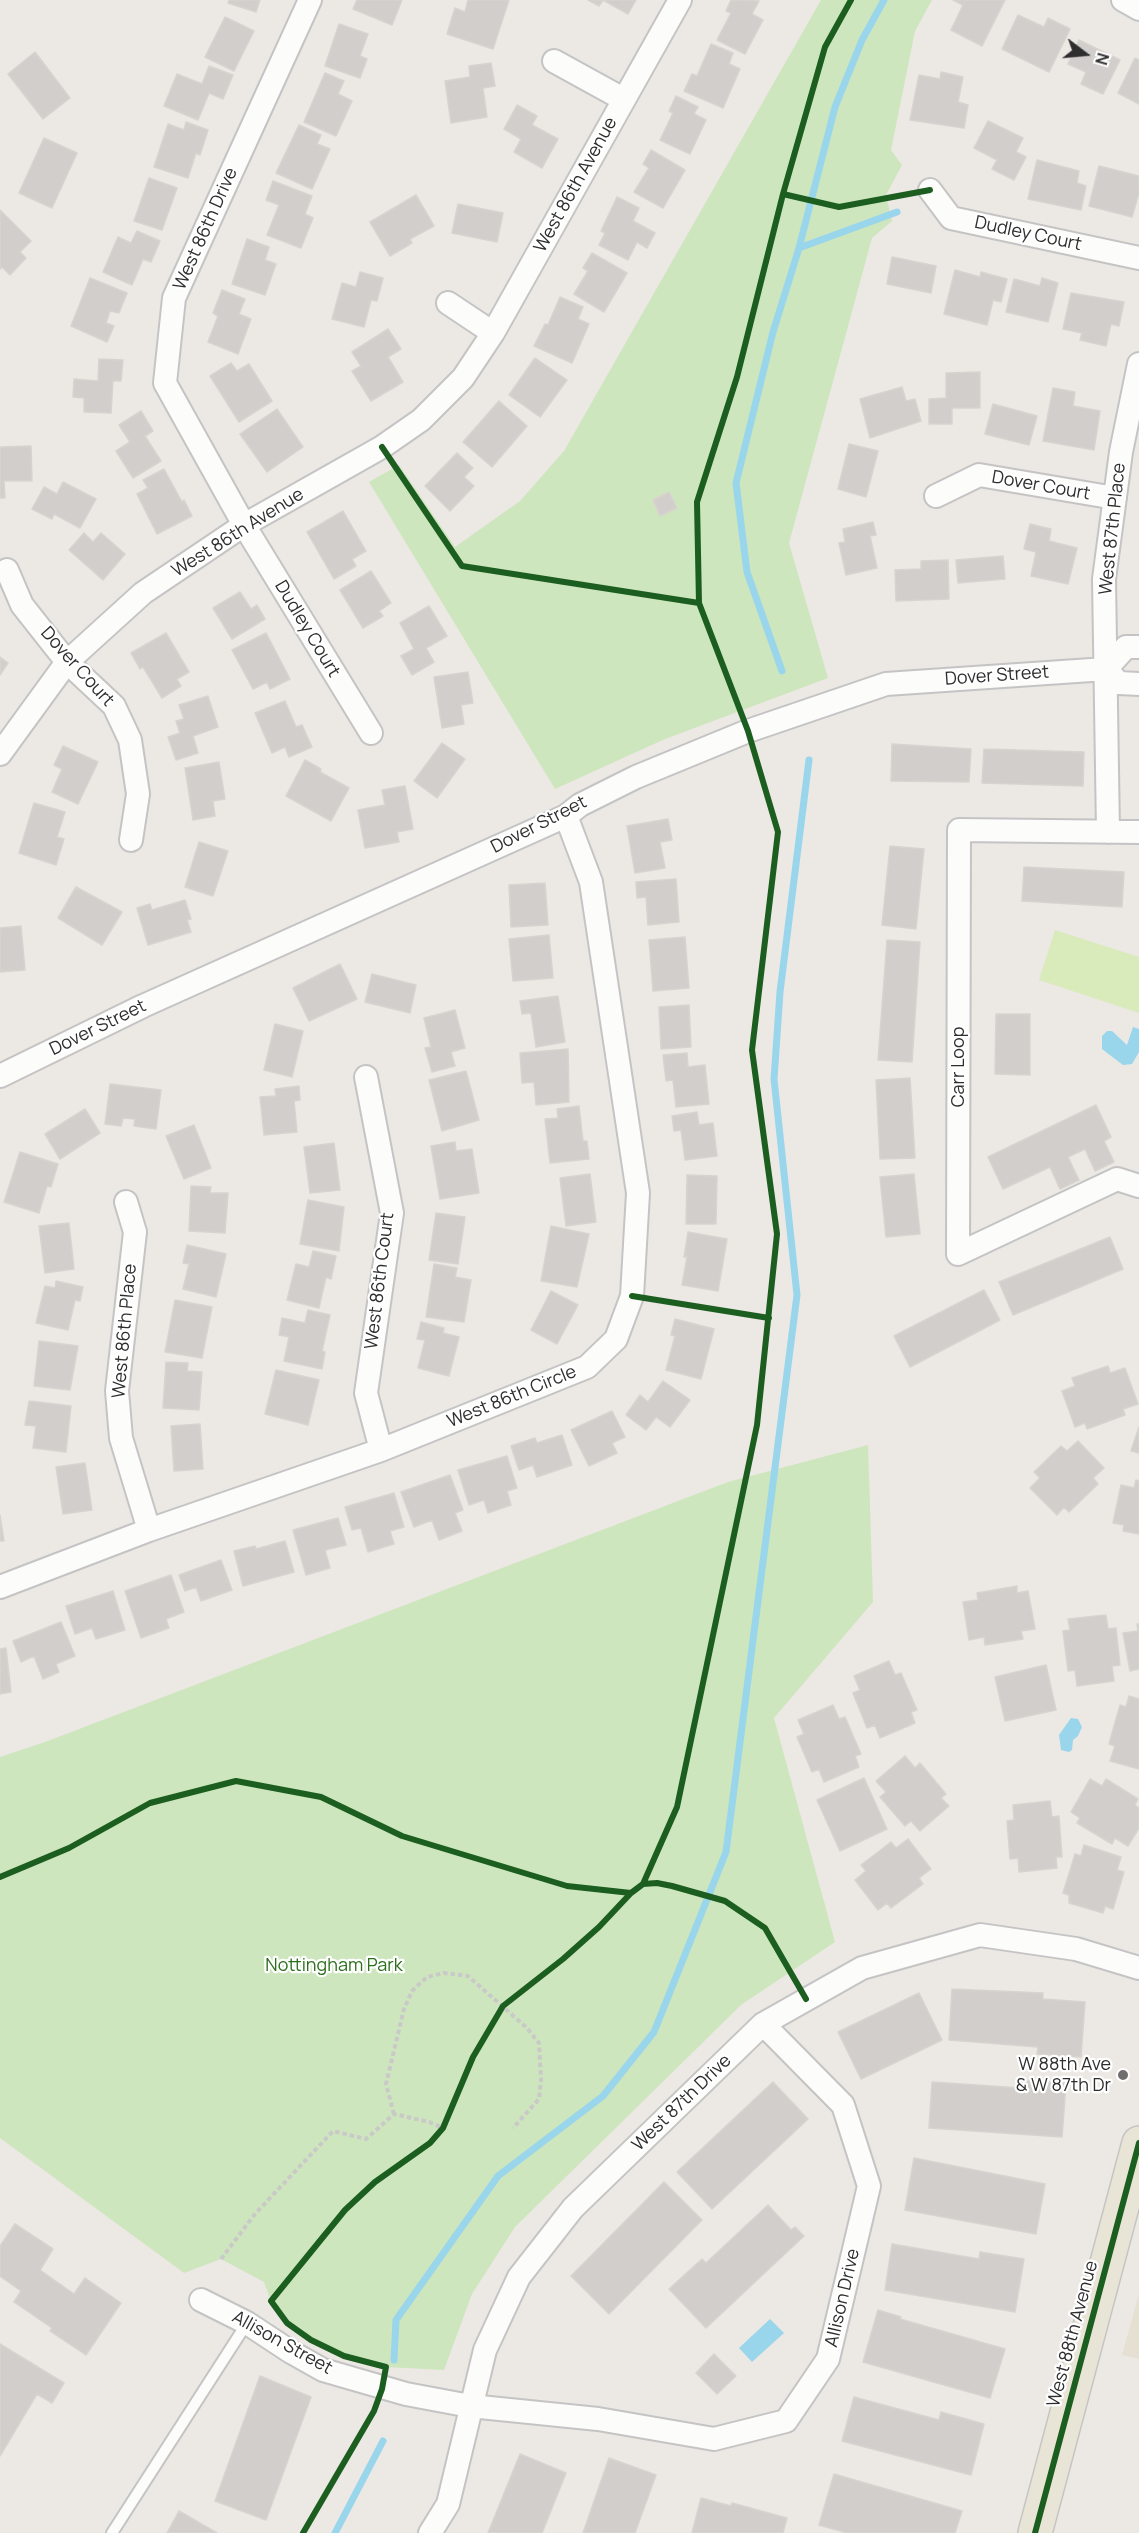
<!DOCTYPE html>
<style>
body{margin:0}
#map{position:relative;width:1139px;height:2533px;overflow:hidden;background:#ece8e4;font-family:Manrope,sans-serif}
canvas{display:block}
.north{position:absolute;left:1055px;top:24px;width:60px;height:60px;-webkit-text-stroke:4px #fff;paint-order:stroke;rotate:106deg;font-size:16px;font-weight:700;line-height:24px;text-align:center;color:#2e2e2e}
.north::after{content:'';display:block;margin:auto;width:21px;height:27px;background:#2e2e2e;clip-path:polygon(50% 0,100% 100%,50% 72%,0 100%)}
</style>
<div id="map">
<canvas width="1139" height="2533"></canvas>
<div class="north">N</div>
</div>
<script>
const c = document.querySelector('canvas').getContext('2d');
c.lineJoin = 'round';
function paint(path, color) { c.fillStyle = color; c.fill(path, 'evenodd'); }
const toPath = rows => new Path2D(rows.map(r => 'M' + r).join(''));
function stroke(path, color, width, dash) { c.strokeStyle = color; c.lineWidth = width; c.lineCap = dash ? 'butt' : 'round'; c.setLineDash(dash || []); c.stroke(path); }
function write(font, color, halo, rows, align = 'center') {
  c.font = font + ' Manrope,sans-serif'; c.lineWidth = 4.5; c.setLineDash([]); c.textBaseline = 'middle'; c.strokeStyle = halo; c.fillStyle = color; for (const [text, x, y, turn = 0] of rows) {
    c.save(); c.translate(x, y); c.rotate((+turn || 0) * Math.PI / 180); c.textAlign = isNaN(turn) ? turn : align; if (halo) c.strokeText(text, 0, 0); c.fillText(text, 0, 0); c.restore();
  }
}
paint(toPath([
 [1139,2294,1139,2359,1122,2355]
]), '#e6e0d3');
paint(toPath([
 [821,0,932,0,915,31,891,150,902,165,886,195,892,221,872,238,789,543,828,678,665,739,555,789,369,482,399,465,455,547,520,501,564,451],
 [868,1445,873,1602,774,1718,835,1942,741,2005,515,2227,472,2294,444,2370,386,2367,344,2356,311,2340,287,2323,271,2301,264,2282,221,2259,184,2273,0,2138,0,1757,45,1742,728,1482]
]), '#cee6be');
paint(toPath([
 [1055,930,1139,957,1139,1013,1039,980]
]), '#d9eabb');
paint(toPath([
 [1133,1027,1139,1029,1139,1052,1132,1064,1123,1065,1102,1049,1102,1036,1107,1031,1112,1031,1127,1045],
 [1071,1718,1078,1719,1082,1727,1078,1736,1073,1740,1072,1750,1069,1752,1061,1750,1059,1735],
 [770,2319,784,2333,752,2362,739,2348]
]), '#99d6ec');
stroke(toPath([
 [799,248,897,212],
 [782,671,747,572,736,483,773,332,799,248,835,107,862,40,884,0],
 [394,2360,396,2320,498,2176,603,2096,654,2032,726,1852,797,1295,774,1079,780,992,809,760],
 [335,2533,383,2441]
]), '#99d6ec', 7);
const building = toPath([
 [229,0,260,0,256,12,228,3,229,0],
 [357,0,402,0,392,25,353,9,357,0],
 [468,0,509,0,493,49,447,34,455,8,465,12,468,0],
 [588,0,636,0,628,14,603,0,599,6,588,0],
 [731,0,759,1,752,14,763,20,745,54,717,40,731,13,726,11,731,0],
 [953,0,1005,0,982,46,951,30,963,5,953,0],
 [1018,15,1044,27,1048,18,1070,29,1049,72,1002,49,1018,15],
 [225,17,254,31,234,71,205,57,225,17],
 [339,24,368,34,360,56,367,59,360,78,325,66,339,24],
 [1079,40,1120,60,1103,94,1081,84,1086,72,1068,64,1079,40],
 [711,44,733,53,729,64,740,69,723,108,684,91,692,74,697,76,711,44],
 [35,52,70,98,43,119,8,74,35,52],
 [1135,58,1139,60,1139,104,1118,93,1135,58],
 [491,63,495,86,483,88,487,117,451,123,445,81,470,77,469,66,491,63],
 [209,66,233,75,223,99,209,93,198,120,164,106,177,74,202,84,209,66],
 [941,72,963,77,958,102,968,105,964,128,910,120,919,75,940,79,941,72],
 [325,73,344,81,338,94,352,101,336,136,304,122,325,73],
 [676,96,698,107,694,114,706,120,690,154,660,140,673,113,669,111,676,96],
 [517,105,537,116,532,125,558,139,542,168,514,152,521,139,504,129,517,105],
 [988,121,1023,138,1016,152,1026,157,1014,180,992,169,997,160,974,148,988,121],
 [186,122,208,130,200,155,196,153,188,178,154,167,168,124,184,130,186,122],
 [299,125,321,135,317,144,330,149,312,189,276,173,299,125],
 [44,138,77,153,52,208,19,193,44,138],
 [651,150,685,170,663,208,634,192,649,168,643,164,651,150],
 [1037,160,1079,171,1077,183,1086,186,1081,210,1028,199,1037,160],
 [1099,166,1139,176,1139,193,1132,217,1089,206,1099,166],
 [149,178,177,188,162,230,134,221,149,178],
 [273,181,312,196,305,214,313,218,301,248,267,235,279,205,266,200,273,181],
 [416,195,434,226,410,239,412,243,390,256,370,222,416,195],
 [617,197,639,208,633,221,655,233,647,248,637,242,628,260,599,245,605,233,601,231,617,197],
 [458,204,503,213,497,242,452,233,458,204],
 [0,210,31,241,20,252,26,258,10,275,2,267,0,269,0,210],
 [137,231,160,241,151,262,143,259,132,285,103,272,118,237,131,243,137,231],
 [247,239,269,247,265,260,276,264,265,295,232,284,247,239],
 [592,253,627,273,604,312,574,294,588,271,583,268,592,253],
 [892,257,936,266,931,293,887,284,892,257],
 [955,270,980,277,981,272,1007,279,1001,302,993,300,987,325,944,314,955,270],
 [360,272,383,278,377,301,371,300,364,327,332,319,342,283,356,287,360,272],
 [90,278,127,293,119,313,110,311,106,323,114,326,107,342,71,326,90,278],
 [1042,278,1058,283,1048,322,1006,312,1014,279,1040,286,1042,278],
 [222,290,245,299,239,314,251,319,238,354,208,342,218,316,213,313,222,290],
 [1071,293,1124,302,1119,326,1111,324,1106,346,1080,340,1082,333,1063,329,1071,293],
 [560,297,583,307,578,319,589,324,572,363,534,346,545,324,548,325,560,297],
 [388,329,401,349,388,357,403,382,371,401,352,371,361,366,352,352,388,329],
 [535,358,567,380,540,417,509,395,535,358],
 [99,359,123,360,121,381,113,381,111,413,84,412,84,398,73,397,74,379,98,381,99,359],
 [231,363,237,371,249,364,272,401,239,422,210,376,231,363],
 [980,372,980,408,952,408,952,424,929,424,929,399,946,398,946,373,980,372],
 [902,387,906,401,915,399,921,421,870,438,860,399,902,387],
 [1053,388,1075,392,1073,406,1100,411,1094,450,1043,441,1053,388],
 [499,401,527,426,492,467,463,442,499,401],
 [993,404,1037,416,1029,445,985,434,993,404],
 [277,409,303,447,267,472,240,434,277,409],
 [141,411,153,431,145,436,161,461,133,478,116,451,130,442,119,425,141,411],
 [849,444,878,451,866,497,838,489,849,444],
 [31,446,32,481,4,481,5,498,0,498,0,447,31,446],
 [457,453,473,468,464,477,474,486,450,511,425,486,457,453],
 [164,469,182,502,184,500,192,516,157,534,137,494,148,488,143,480,164,469],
 [63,482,96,499,80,528,54,514,52,519,32,509,44,487,57,494,63,482],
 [669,492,677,508,660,516,653,500,669,492],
 [343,511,366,551,352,559,356,566,334,579,307,532,343,511],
 [873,522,876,535,870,536,877,568,846,575,839,543,845,542,843,529,873,522],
 [1030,524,1051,529,1049,541,1077,548,1068,584,1031,576,1036,552,1024,549,1030,524],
 [84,533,93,542,101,533,125,554,103,580,69,550,84,533],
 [1003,556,1005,579,958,583,956,560,1003,556],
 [948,560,949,599,896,601,895,570,921,569,921,561,948,560],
 [371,571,391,603,379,611,383,616,363,628,340,590,371,571],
 [240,592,251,609,257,605,265,619,232,639,213,608,240,592],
 [429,606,447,636,426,648,434,662,412,675,401,656,414,649,400,623,429,606],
 [166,633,189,672,177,679,181,686,162,698,143,667,140,669,131,653,166,633],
 [266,633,290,679,270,689,267,682,253,689,232,650,266,633],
 [0,657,8,663,0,675,0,657],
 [468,672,473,703,461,705,464,724,442,728,434,677,468,672],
 [208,696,218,727,193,736,198,753,176,760,168,737,180,733,176,721,184,719,179,705,208,696],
 [285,701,296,727,302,725,312,747,289,757,285,747,272,753,255,713,285,701],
 [442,743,465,759,437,798,414,781,442,743],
 [892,744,971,749,969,782,891,781,892,744],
 [63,746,98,762,78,804,52,792,62,769,54,765,63,746],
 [984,749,1084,752,1083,786,982,783,984,749],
 [305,760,321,769,320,772,349,788,331,821,286,796,305,760],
 [219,762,225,799,213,801,215,816,193,820,185,768,219,762],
 [405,786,413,829,397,832,399,842,365,848,358,810,385,805,382,790,405,786],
 [34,803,65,812,57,837,64,839,56,865,19,853,34,803],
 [668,819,672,840,660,842,665,868,635,873,627,826,668,819],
 [199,842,228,851,213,896,185,887,199,842],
 [890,846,924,849,916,929,882,925,890,846],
 [1024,867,1124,872,1122,907,1022,901,1024,867],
 [676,879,679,922,648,925,646,897,637,898,636,882,676,879],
 [545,883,548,925,511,927,509,885,545,883],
 [76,887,122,912,102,945,58,918,76,887],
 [185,900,191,919,187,920,191,932,148,945,137,908,150,904,152,910,185,900],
 [21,926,25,970,0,972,0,928,21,926],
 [549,935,553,978,513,981,509,939,549,935],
 [685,937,689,988,653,991,649,940,685,937],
 [887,940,920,942,912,1062,878,1060,887,940],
 [340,964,357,999,309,1021,293,988,340,964],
 [372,974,416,985,410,1013,365,1002,372,974],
 [558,996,565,1042,536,1047,531,1013,522,1014,520,1001,558,996],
 [689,1005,691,1047,661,1049,659,1007,689,1005],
 [455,1010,465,1048,451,1052,455,1066,432,1072,425,1048,431,1047,424,1018,455,1010],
 [996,1014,1030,1014,1030,1075,995,1074,996,1014],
 [275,1024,303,1031,292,1077,264,1070,275,1024],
 [568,1049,569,1102,536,1105,534,1082,522,1083,520,1053,568,1049],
 [687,1053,688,1067,705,1065,709,1104,676,1107,673,1080,666,1081,663,1055,687,1053],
 [466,1071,479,1120,442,1131,429,1080,466,1071],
 [910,1078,915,1158,880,1159,876,1080,910,1078],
 [110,1084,161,1090,156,1129,134,1126,135,1119,123,1118,121,1126,105,1124,110,1084],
 [299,1086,300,1100,294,1101,297,1132,264,1135,260,1097,276,1096,275,1089,299,1086],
 [1096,1105,1111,1137,1104,1141,1114,1162,1095,1171,1085,1149,1068,1157,1079,1180,1060,1189,1050,1167,1003,1189,988,1157,1096,1105],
 [579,1106,583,1141,587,1141,589,1159,550,1163,545,1119,558,1118,557,1109,579,1106],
 [85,1109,100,1133,60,1159,45,1134,85,1109],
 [697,1112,699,1125,713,1123,717,1156,685,1160,681,1130,674,1131,672,1116,697,1112],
 [194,1125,211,1168,184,1179,166,1136,194,1125],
 [455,1142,456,1151,472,1149,479,1193,440,1199,431,1146,455,1142],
 [334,1143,340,1190,310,1193,304,1147,334,1143],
 [20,1152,58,1164,51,1187,47,1186,39,1213,4,1202,20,1152],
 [590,1174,596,1222,566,1226,560,1178,590,1174],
 [914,1174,920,1234,886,1237,880,1177,914,1174],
 [687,1175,717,1176,716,1224,686,1224,687,1175],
 [191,1186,211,1187,210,1193,228,1193,225,1233,189,1231,191,1186],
 [308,1200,344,1207,339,1251,300,1244,308,1200],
 [436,1213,465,1217,458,1264,429,1260,436,1213],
 [69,1223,74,1269,45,1273,39,1226,69,1223],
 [551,1226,589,1234,577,1287,541,1281,551,1226],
 [688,1232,727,1239,718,1291,682,1285,687,1257,684,1257,688,1232],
 [1110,1237,1123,1269,1013,1315,999,1282,1110,1237],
 [187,1245,226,1254,216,1297,183,1289,189,1264,183,1263,187,1245],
 [313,1251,336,1256,331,1279,326,1277,319,1308,287,1300,296,1264,309,1267,313,1251],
 [434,1264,457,1268,455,1277,471,1280,464,1322,426,1317,434,1264],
 [56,1281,83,1287,80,1301,75,1300,68,1330,36,1323,45,1286,55,1288,56,1281],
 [984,1290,1000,1320,910,1367,894,1336,984,1290],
 [551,1291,578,1305,557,1344,531,1330,551,1291],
 [175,1300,212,1307,202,1358,165,1352,175,1300],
 [308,1310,330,1315,322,1351,325,1352,322,1369,284,1361,289,1337,279,1335,282,1318,305,1323,308,1310],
 [675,1319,714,1329,701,1379,666,1370,675,1336,671,1335,675,1319],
 [421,1322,444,1328,443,1333,459,1337,449,1376,418,1368,425,1340,417,1339,421,1322],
 [39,1341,78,1346,70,1390,34,1386,39,1341],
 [166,1362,188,1363,187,1371,202,1372,199,1410,163,1408,166,1362],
 [1108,1366,1110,1373,1125,1368,1138,1404,1123,1409,1125,1415,1087,1429,1085,1423,1075,1427,1062,1391,1075,1386,1072,1378,1108,1366],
 [276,1370,319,1380,308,1425,265,1414,276,1370],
 [663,1381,690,1400,670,1427,656,1417,646,1430,626,1415,640,1395,648,1402,663,1381],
 [29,1401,71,1406,66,1452,33,1448,36,1426,25,1425,29,1401],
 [612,1411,625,1437,612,1443,617,1453,589,1466,571,1430,612,1411],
 [200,1424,203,1469,174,1471,171,1426,200,1424],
 [1139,1427,1139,1453,1131,1451,1139,1427],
 [562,1435,572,1465,537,1477,533,1465,519,1470,511,1446,535,1438,537,1443,562,1435],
 [1078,1441,1104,1468,1093,1478,1098,1484,1069,1512,1064,1507,1057,1515,1030,1488,1040,1478,1034,1472,1061,1446,1067,1451,1078,1441],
 [507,1456,517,1488,507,1491,511,1505,488,1513,484,1500,469,1505,458,1470,507,1456],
 [85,1463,92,1510,63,1514,56,1467,85,1463],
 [450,1475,463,1510,455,1513,462,1531,439,1540,432,1520,414,1527,401,1492,450,1475],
 [1136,1480,1139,1481,1139,1534,1123,1531,1124,1525,1113,1523,1121,1485,1134,1488,1136,1480],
 [394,1493,404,1527,390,1531,394,1544,368,1552,361,1528,352,1530,345,1507,394,1493],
 [0,1515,4,1541,0,1541,0,1515],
 [338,1518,346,1545,325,1550,330,1568,306,1575,293,1530,338,1518],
 [285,1541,294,1572,243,1586,234,1551,255,1546,256,1549,285,1541],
 [221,1560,232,1590,201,1601,196,1587,185,1591,179,1575,221,1560],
 [171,1575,184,1612,166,1619,169,1628,141,1638,125,1591,171,1575],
 [1017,1586,1017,1593,1028,1591,1035,1629,1021,1631,1023,1639,985,1645,984,1637,969,1640,963,1602,978,1600,977,1593,1017,1586],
 [113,1591,125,1630,96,1639,92,1628,75,1634,66,1606,113,1591],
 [1106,1615,1108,1629,1116,1628,1120,1665,1112,1666,1114,1681,1077,1686,1075,1670,1068,1671,1063,1631,1070,1630,1068,1619,1106,1615],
 [61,1622,75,1656,56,1664,59,1672,43,1679,34,1656,21,1662,13,1641,61,1622],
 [1137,1624,1139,1624,1139,1669,1130,1671,1123,1633,1138,1631,1137,1624],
 [6,1648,11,1692,0,1694,0,1649,6,1648],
 [889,1661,895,1675,901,1673,917,1710,911,1712,915,1723,880,1738,875,1725,867,1728,853,1693,860,1690,854,1676,889,1661],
 [1046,1665,1056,1710,1005,1721,995,1677,1046,1665],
 [1129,1696,1139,1699,1139,1769,1110,1761,1115,1746,1109,1744,1120,1705,1126,1707,1129,1696],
 [833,1705,839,1719,845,1717,861,1754,855,1756,859,1767,824,1782,819,1769,812,1772,797,1737,804,1734,798,1720,833,1705],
 [905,1756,915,1768,920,1763,946,1794,941,1798,949,1806,920,1831,911,1821,905,1826,880,1797,886,1792,876,1781,905,1756],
 [864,1778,887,1829,840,1851,817,1800,864,1778],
 [1090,1779,1102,1786,1106,1779,1138,1799,1135,1805,1139,1808,1139,1828,1128,1846,1115,1838,1112,1844,1077,1823,1080,1818,1071,1812,1090,1779],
 [1050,1801,1052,1817,1059,1816,1062,1857,1056,1857,1057,1868,1019,1872,1018,1858,1010,1859,1007,1821,1014,1820,1013,1805,1050,1801],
 [908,1839,931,1869,919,1878,923,1884,891,1908,887,1903,878,1910,855,1880,866,1871,861,1865,891,1842,896,1848,908,1839],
 [1084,1845,1121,1857,1117,1870,1124,1872,1113,1909,1105,1906,1103,1913,1069,1903,1069,1895,1063,1893,1075,1854,1081,1856,1084,1845],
 [952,1989,1043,1993,1043,1999,1085,2002,1081,2057,1037,2054,1038,2047,949,2040,952,1989],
 [919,1993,942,2040,861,2079,838,2032,919,1993],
 [1021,2080,1066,2083,1062,2137,929,2128,932,2082,1021,2088,1021,2080],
 [773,2082,808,2119,712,2209,677,2172,773,2082],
 [914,2158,1045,2184,1036,2234,905,2210,914,2158],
 [664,2182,702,2220,609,2314,571,2276,664,2182],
 [768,2205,791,2230,795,2227,804,2236,706,2328,669,2289,702,2259,706,2263,768,2205],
 [15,2224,53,2249,40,2270,74,2294,85,2278,121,2303,86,2355,50,2331,52,2328,14,2302,21,2291,0,2276,0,2246,15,2224],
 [892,2244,979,2259,980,2252,1024,2259,1015,2312,885,2290,892,2244],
 [878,2310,901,2317,900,2319,1005,2349,990,2398,863,2362,878,2310],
 [0,2344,64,2383,52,2403,37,2394,0,2456,0,2344],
 [714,2354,736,2376,717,2394,696,2373,714,2354],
 [260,2376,311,2397,266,2520,215,2501,260,2376],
 [854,2397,939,2420,941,2412,984,2424,971,2475,842,2441,854,2397],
 [520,2454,566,2473,542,2533,488,2533,520,2454],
 [609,2458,656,2475,635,2533,583,2533,609,2458],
 [834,2474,962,2511,955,2533,847,2533,819,2525,834,2474],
 [701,2498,731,2506,732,2503,787,2518,783,2533,692,2533,701,2498],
 [179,2511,217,2533,167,2533,179,2511]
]);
paint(building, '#d1cecb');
stroke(building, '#d7d4d0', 1.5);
const service = toPath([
 [112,2533,247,2323]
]);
const minor = toPath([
 [310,0,174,298,165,383,244,525,371,733],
 [1123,0,1139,9],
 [554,61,623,99],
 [930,190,951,218,1139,258],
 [448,303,493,333],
 [936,496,979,475,1115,498],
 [7,570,22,605,67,662,114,706,130,740,138,794,131,840],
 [1106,669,1119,683,1139,684],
 [0,754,67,662,143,593,244,525,382,447,421,420,463,378,493,333,680,0],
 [1108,832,1104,579,1121,452,1139,364],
 [1139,832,959,830,958,1254,1117,1179,1139,1186],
 [0,1076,143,1006,566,816,580,805,636,777,748,731,886,684,1106,669,1126,647,1139,647],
 [366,1077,392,1213,366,1393,381,1450],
 [126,1202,135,1232,117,1391,121,1438,149,1530],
 [0,1587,149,1530,381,1450,587,1367,616,1339,632,1296,638,1193,591,882,566,816],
 [201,2300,247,2323,291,2352,323,2370,406,2394,470,2406,598,2419,714,2439,786,2421,828,2359,869,2186,843,2105,763,2024],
 [430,2533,448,2504,485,2350,519,2277,573,2208,763,2024,862,1968,980,1935,1076,1949,1139,1968]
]);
const primary = toPath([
 [1035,2533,1139,2143]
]);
stroke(service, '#c5c4c5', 14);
stroke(minor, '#c5c4c5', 26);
stroke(primary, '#c6c5c4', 36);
stroke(toPath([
 [394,2114,386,2084,404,2009,412,1991,427,1977,444,1973,468,1976,527,2028,539,2043,541,2079,539,2099,513,2128],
 [221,2259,255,2214,333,2131,366,2139,394,2114,429,2122,443,2128]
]), '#c9c9c8', 4, [4.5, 3]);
stroke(service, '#fcfcfb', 10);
stroke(minor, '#fcfcfb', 22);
stroke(primary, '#e8e4d6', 33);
stroke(toPath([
 [783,194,839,207,930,190],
 [382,447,462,566,699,603],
 [632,1296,769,1318],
 [0,1877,69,1848,150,1803,236,1781,321,1797,402,1836,567,1886,631,1893],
 [643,1884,657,1883,672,1886,725,1901,765,1928,806,1999],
 [303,2533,374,2411,382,2389,386,2367,344,2356,311,2340,287,2323,271,2301,345,2210,375,2182,430,2143,443,2128,473,2057,503,2006,563,1959,599,1927,631,1893,643,1884,677,1807,757,1425,777,1234,752,1050,778,832,748,731,699,603,697,502,737,377,783,194,825,47,851,0],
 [1035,2533,1139,2143]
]), '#1b5e20', 6);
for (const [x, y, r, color] of [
 [1123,2075,6,"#706f6e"]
]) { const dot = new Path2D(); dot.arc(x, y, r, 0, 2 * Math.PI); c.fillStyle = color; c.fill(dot); stroke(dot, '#fff', 2); }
write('18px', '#2e2e2e', '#fff', [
 ["West 86th Avenue",576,185,-61],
 ["West 86th Drive",206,229,-66],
 ["Dudley Court",1028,234,12],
 ["Dover Court",1041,486,10],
 ["West 87th Place",1113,529,-84],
 ["West 86th Avenue",238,533,-32],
 ["Dudley Court",307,629,59],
 ["Dover Court",77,667,48],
 ["Dover Street",997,676,-4],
 ["Dover Street",539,825,-27],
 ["Dover Street",98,1028,-26],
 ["Carr Loop",959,1067,-90],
 ["West 86th Court",380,1281,-83],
 ["West 86th Place",125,1331,-85],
 ["West 86th Circle",512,1397,-22],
 ["West 87th Drive",682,2103,-44],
 ["Allison Drive",843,2298,-77],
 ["West 88th Avenue",1073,2334,-75],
 ["Allison Street",282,2343,29]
]);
write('18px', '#2c6e1b', '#fff', [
 ["Nottingham Park",334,1966]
]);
write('18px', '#2e2e2e', '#fff', [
 ["W 88th Ave",1111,2065],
 ["& W 87th Dr",1111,2086]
], 'right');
</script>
